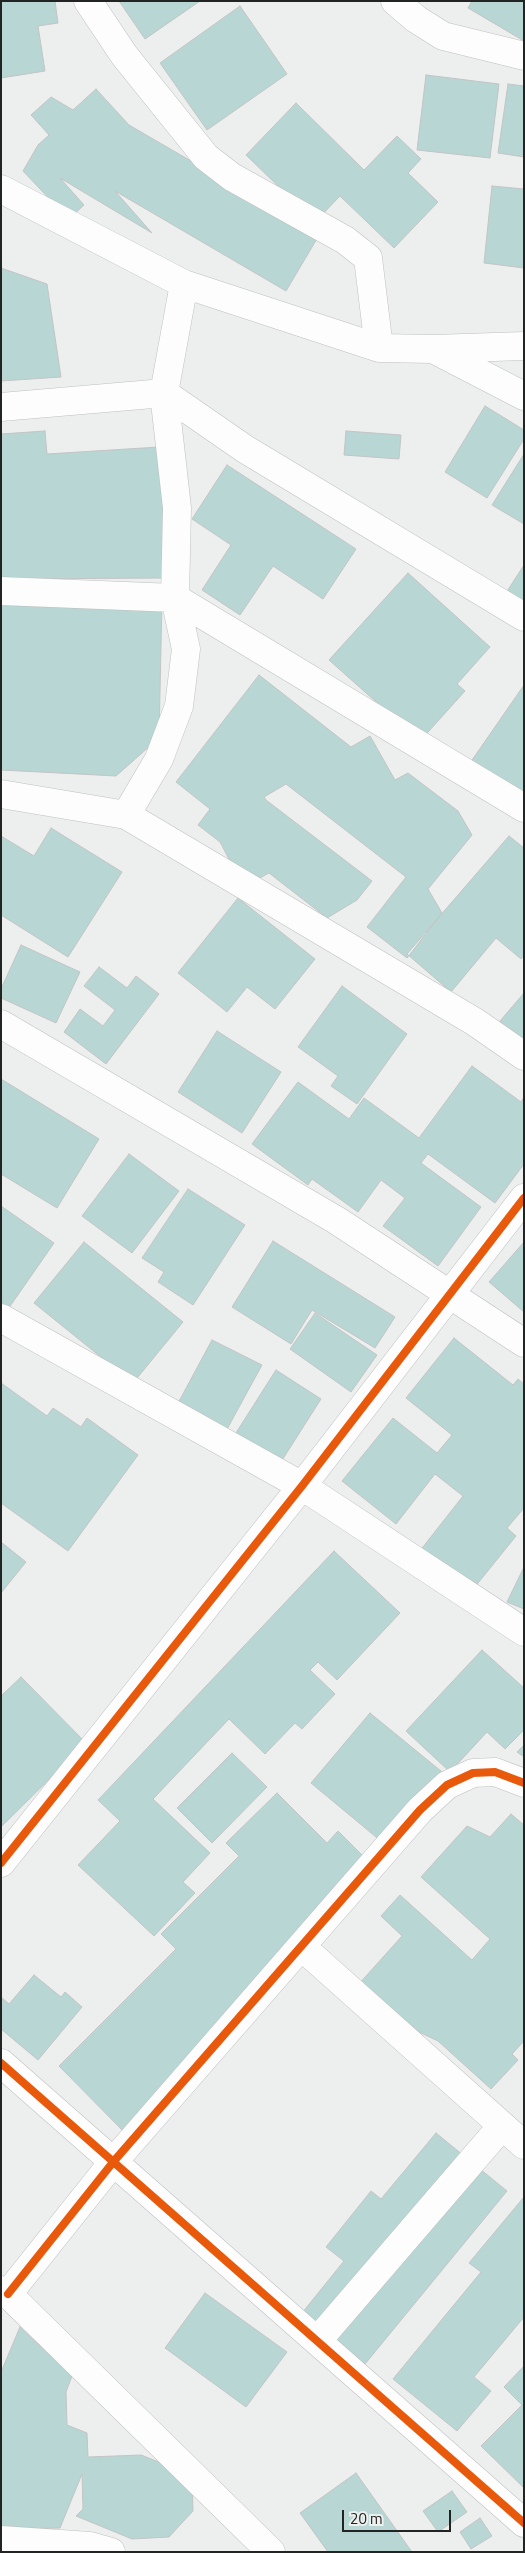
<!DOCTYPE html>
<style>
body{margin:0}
#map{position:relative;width:525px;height:2553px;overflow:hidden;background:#edefee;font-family:"Titillium Web",sans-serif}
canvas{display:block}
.frame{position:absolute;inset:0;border:2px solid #222423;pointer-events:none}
.scale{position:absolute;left:342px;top:2510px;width:109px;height:22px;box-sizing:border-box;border:2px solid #222423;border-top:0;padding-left:6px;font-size:15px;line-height:18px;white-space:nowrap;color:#222423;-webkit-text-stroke:4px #ecf0ef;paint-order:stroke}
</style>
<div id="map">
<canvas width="525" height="2553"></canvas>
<div class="frame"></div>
<div class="scale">20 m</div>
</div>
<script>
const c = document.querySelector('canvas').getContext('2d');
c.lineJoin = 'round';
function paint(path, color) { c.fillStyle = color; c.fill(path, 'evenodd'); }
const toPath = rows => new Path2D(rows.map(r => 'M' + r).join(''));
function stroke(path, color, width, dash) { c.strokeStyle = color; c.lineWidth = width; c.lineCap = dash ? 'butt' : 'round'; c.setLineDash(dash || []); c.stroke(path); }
const building = toPath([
 [1,1,55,1,58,23,38,26,45,71,1,78,1,1],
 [119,1,200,1,145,39,119,1],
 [472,1,524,1,524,41,468,8,472,1],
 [240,6,287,74,207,130,160,63,240,6],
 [426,75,499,84,490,158,417,150,426,75],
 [508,84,524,86,524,157,498,153,508,84],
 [96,89,129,125,315,233,318,237,286,291,115,191,152,233,60,178,84,205,71,217,58,208,23,171,38,145,49,135,31,115,51,97,73,110,96,89],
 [296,103,364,170,397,136,421,159,408,173,438,202,394,248,340,196,315,222,246,155,296,103],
 [492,186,524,189,524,268,484,263,492,186],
 [1,268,47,284,61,377,1,381,1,268],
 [485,406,524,430,524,439,487,498,445,472,485,406],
 [45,431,47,454,159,447,168,578,1,579,1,434,45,431],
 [346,431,401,435,399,459,344,455,346,431],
 [524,454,524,524,492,505,524,454],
 [227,465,356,549,323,599,273,566,240,615,202,590,231,545,192,519,227,465],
 [524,565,524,608,504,596,524,565],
 [408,573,490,647,457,684,465,691,420,741,329,660,408,573],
 [1,598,162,601,159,738,116,776,1,770,1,598],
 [259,675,351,747,370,736,395,780,408,773,458,811,472,835,428,889,442,913,407,958,367,927,406,877,286,784,264,797,266,800,372,881,357,900,327,918,269,873,256,880,230,861,220,842,198,825,210,809,176,782,259,675],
 [524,685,524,799,470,763,524,685],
 [51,828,122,872,68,957,1,915,1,836,34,856,51,828],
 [509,836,524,848,524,956,521,959,496,938,451,992,407,954,509,836],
 [238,898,315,959,275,1009,247,987,227,1012,178,973,238,898],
 [21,945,80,972,56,1023,1,998,1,989,21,945],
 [99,967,127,988,136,976,159,994,106,1064,64,1032,80,1009,103,1026,115,1010,84,986,99,967],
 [342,986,407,1034,357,1104,331,1086,338,1076,298,1047,342,986],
 [524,993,524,1042,500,1021,524,993],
 [217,1031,281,1072,242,1133,178,1092,217,1031],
 [472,1066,521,1102,524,1097,524,1164,495,1203,428,1154,421,1163,481,1207,438,1266,383,1226,405,1198,381,1180,358,1212,312,1179,308,1185,252,1144,298,1082,349,1119,364,1098,419,1138,472,1066],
 [1,1079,99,1139,57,1208,1,1174,1,1079],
 [129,1154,179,1191,132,1253,82,1216,129,1154],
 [188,1189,245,1225,193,1305,158,1282,164,1272,142,1258,188,1189],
 [1,1206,54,1243,6,1312,1,1308,1,1206],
 [273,1241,395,1317,375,1348,312,1310,291,1344,232,1307,273,1241],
 [84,1242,183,1322,133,1383,34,1303,84,1242],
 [524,1242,524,1312,489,1282,524,1242],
 [315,1313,377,1355,351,1392,290,1349,315,1313],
 [454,1338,513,1385,518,1379,524,1384,524,1508,507,1528,516,1536,470,1593,419,1552,463,1496,435,1474,396,1524,342,1481,393,1418,437,1453,452,1435,406,1398,454,1338],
 [212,1340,262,1365,226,1431,177,1405,212,1340],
 [276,1370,321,1399,279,1465,234,1436,276,1370],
 [1,1383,47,1416,53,1408,81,1427,87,1418,138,1455,68,1551,1,1503,1,1383],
 [1,1542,26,1562,1,1593,1,1542],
 [334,1551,400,1613,337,1680,318,1662,310,1670,335,1694,302,1729,295,1723,265,1754,229,1719,153,1799,210,1853,183,1882,195,1893,154,1936,78,1865,120,1821,98,1800,334,1551],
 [524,1567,524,1609,507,1602,524,1567],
 [482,1650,524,1688,524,1730,505,1749,487,1732,450,1772,406,1731,482,1650],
 [21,1677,86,1743,1,1827,1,1696,21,1677],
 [370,1713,447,1776,388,1847,311,1783,370,1713],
 [524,1745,524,1757,517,1752,524,1745],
 [232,1753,267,1787,212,1843,177,1808,232,1753],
 [277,1793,327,1843,338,1831,365,1858,129,2137,59,2066,176,1949,161,1934,239,1856,226,1843,277,1793],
 [511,1814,524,1825,524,2041,512,2054,518,2060,491,2089,438,2041,400,2023,358,1985,402,1936,381,1916,400,1895,472,1960,490,1939,421,1877,467,1826,490,1837,511,1814],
 [34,1975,61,1997,65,1992,82,2007,38,2060,1,2029,1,1997,9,2004,34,1975],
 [436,2133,507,2191,365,2364,302,2313,344,2261,326,2247,371,2191,381,2199,436,2133],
 [524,2197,524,2317,474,2377,491,2391,457,2431,393,2379,481,2272,469,2263,524,2197],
 [205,2293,287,2352,246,2407,165,2348,205,2293],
 [20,2327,72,2376,66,2392,67,2425,87,2433,88,2457,141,2455,192,2475,193,2511,169,2537,132,2539,76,2516,83,2509,82,2474,60,2528,19,2529,1,2534,1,2372,20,2327],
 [524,2366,524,2488,481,2446,522,2405,504,2387,524,2366],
 [356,2473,412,2552,328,2552,300,2513,356,2473],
 [452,2491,467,2512,438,2532,423,2511,452,2491],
 [480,2518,492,2536,471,2549,460,2532,480,2518]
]);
paint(building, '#b7d6d4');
stroke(building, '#c3c4c4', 1);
const minor = toPath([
 [88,1,124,55,206,157,232,177,345,240,368,258,379,348],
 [395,1,416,19,443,36,524,56],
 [1,189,184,284,379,348,433,349,524,346],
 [435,350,524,396],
 [1,407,164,393,245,449,524,617],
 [1,591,175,598,524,808],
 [1,794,126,815,475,1022,524,1056],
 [126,815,159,759,179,706,186,649,175,598,177,508,164,393,184,284],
 [1,1024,336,1220,524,1343],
 [1,1318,302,1486,524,1632],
 [1,1863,302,1486,524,1198],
 [302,1947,524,2145],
 [1,2063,524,2523],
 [1,2290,8,2294,271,2552],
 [8,2294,114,2161,420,1810,447,1785,473,1773,495,1772,524,1783],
 [318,2340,502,2126],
 [1,2540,90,2546,111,2552]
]);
stroke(minor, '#bec0bf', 29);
stroke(minor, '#fcfdfc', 28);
stroke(toPath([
 [1,1863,302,1486,524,1198],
 [1,2063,524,2523],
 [8,2294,114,2161,420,1810,447,1785,473,1773,495,1772,524,1783]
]), '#e8590c', 8);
</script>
